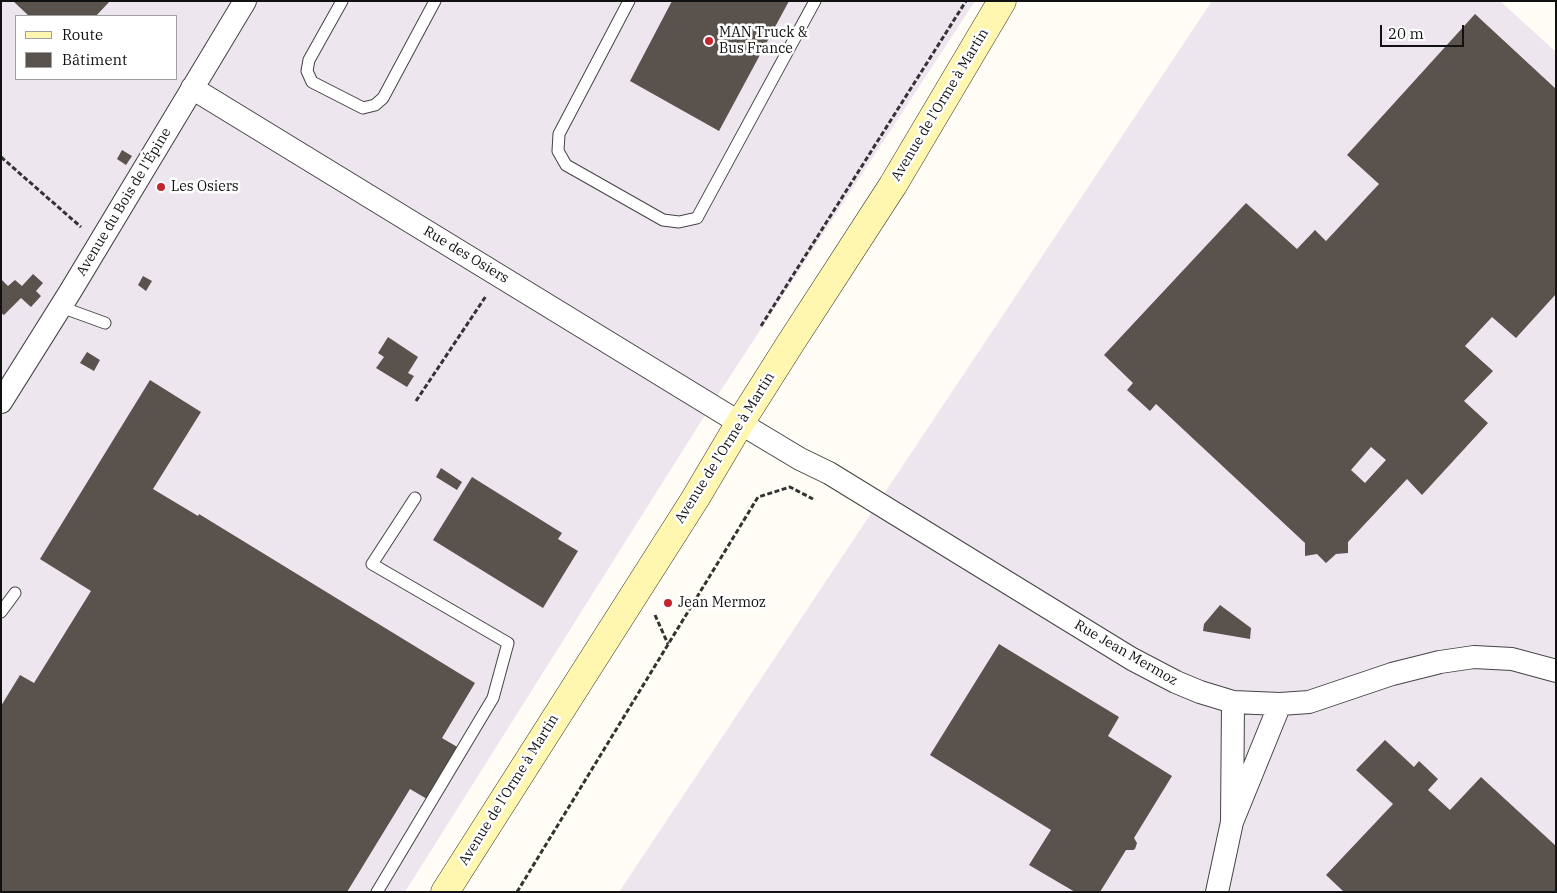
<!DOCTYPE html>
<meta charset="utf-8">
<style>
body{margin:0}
#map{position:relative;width:1557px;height:893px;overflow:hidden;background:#fffdf5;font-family:"IBM Plex Serif",serif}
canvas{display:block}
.frame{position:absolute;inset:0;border:2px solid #111;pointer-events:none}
.legend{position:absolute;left:15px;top:15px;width:162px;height:65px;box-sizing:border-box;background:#fff;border:1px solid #a0a0a0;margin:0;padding:6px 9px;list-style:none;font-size:15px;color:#111}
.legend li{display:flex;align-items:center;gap:10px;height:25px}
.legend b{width:25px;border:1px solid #a0a0a0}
.scale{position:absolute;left:1380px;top:25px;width:84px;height:22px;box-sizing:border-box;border:2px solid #111;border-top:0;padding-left:6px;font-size:15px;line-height:18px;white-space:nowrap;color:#111;-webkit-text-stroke:4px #fff;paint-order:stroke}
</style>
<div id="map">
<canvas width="1557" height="893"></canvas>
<div class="frame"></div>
<ul class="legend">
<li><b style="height:6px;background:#fff6b0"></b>Route</li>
<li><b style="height:14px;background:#5a524d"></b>Bâtiment</li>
</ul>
<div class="scale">20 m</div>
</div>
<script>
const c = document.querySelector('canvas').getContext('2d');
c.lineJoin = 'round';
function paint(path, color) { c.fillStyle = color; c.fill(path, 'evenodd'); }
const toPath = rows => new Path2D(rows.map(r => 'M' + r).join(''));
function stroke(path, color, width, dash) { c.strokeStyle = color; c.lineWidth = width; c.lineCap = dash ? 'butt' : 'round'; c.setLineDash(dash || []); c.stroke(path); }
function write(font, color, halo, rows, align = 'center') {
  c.font = font + ' "IBM Plex Serif",serif'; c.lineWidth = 5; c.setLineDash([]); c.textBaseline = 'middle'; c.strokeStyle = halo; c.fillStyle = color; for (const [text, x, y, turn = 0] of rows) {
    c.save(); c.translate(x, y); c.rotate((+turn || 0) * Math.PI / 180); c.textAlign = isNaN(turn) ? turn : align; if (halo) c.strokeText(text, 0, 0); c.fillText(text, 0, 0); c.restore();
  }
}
paint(toPath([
 [1,1,975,1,712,404,405,892,1,892],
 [16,16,176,16,176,79,16,79],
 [1212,1,1500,1,1556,52,1556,892,619,892]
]), '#eee6ef');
paint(toPath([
 [13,1,110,1,96,16,29,16],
 [672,1,789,1,719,131,630,81],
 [1475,14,1556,89,1556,294,1516,338,1492,317,1465,346,1493,371,1464,401,1488,423,1422,495,1407,479,1348,542,1348,553,1336,554,1326,563,1317,554,1305,556,1305,543,1156,404,1150,411,1127,390,1133,383,1104,355,1246,203,1297,249,1315,230,1326,241,1379,184,1347,155],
 [1371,447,1386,460,1365,483,1351,470],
 [122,150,132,156,126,165,117,159],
 [33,274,43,283,36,291,41,296,31,307,21,298,4,315,1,313,1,279,8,286,15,280,22,286],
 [143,276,152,281,146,291,138,285],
 [388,337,418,357,408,373,414,376,407,387,376,368,384,357,378,353],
 [87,352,100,360,94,371,80,363],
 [150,380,201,412,153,489,198,516,199,514,475,683,442,738,459,748,427,799,410,789,347,892,1,892,1,706,20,675,34,683,91,591,40,559],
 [441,468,462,482,457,490,436,477],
 [472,477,562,533,558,539,578,551,543,608,433,540],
 [1220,605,1251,628,1250,639,1203,631,1204,624],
 [999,644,1119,717,1108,736,1172,776,1134,838,1137,843,1135,849,1133,850,1126,850,1100,892,1075,892,1029,865,1051,830,930,755],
 [1385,740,1414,767,1419,761,1438,779,1428,790,1450,810,1481,777,1556,846,1556,892,1344,892,1326,875,1393,804,1356,770]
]), '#5a524d');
const lane = toPath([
 [342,1,309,60,307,71,312,82,363,108,375,105,383,98,435,1],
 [629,1,559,134,558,151,566,165,663,220,679,222,697,218,815,1],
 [61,307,105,323],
 [1,612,15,593],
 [377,892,493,698,508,643,372,564,415,498]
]);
const street = toPath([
 [192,88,740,423,800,459,829,473,1132,659,1176,682,1200,692,1233,702,1280,704,1309,702,1392,674,1440,662,1474,657,1512,659,1556,671],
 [1,402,70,292,245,1],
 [1233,702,1232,822,1280,704],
 [1217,892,1232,822]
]);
const secondary = toPath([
 [445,892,695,499,740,423,790,344,893,185,1002,1]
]);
stroke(lane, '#444', 13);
stroke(street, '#444', 24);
stroke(secondary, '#333', 29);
stroke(toPath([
 [1,157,81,227],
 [761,326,966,1],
 [416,401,486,296],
 [655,615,668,644],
 [517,892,758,497,790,487,813,499]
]), '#333', 3, [5, 2.5]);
stroke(lane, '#fff', 11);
stroke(street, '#fff', 22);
stroke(secondary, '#fff6b0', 28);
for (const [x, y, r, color] of [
 [709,41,5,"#c4262e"],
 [161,187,5,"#c4262e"],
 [668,603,5,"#c4262e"]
]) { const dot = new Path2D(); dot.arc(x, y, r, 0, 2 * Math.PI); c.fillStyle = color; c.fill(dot); stroke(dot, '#fff', 2); }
write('14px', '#111', '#fff', [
 ["MAN Truck &",719,33],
 ["Bus France",719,49],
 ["Les Osiers",171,187],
 ["Jean Mermoz",678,603]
], 'left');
write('14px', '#111', '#fff', [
 ["Avenue de l'Orme à Martin",940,105,-59],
 ["Avenue du Bois de l'Épine",124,202,-59],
 ["Rue des Osiers",466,255,31],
 ["Avenue de l'Orme à Martin",725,448,-58],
 ["Rue Jean Mermoz",1126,653,30],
 ["Avenue de l'Orme à Martin",509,790,-58]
]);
</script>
